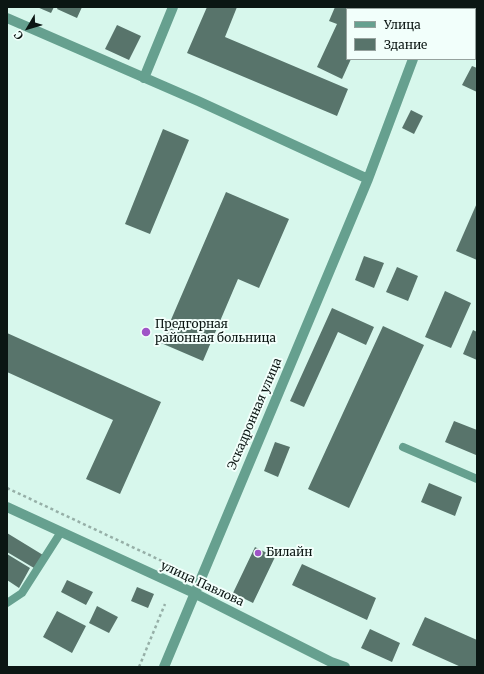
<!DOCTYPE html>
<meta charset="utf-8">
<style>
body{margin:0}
#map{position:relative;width:484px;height:674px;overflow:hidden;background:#d7f7ec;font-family:Merriweather,serif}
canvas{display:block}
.frame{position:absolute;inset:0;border:8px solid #0b1613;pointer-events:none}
.legend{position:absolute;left:346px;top:8px;width:130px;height:52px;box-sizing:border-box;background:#f2fffb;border:1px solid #96a29e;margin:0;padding:5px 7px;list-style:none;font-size:12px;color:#0b1613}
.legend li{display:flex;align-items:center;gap:8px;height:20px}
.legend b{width:20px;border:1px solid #96a29e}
.north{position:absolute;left:8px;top:8px;width:40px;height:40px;-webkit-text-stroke:3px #f2fffb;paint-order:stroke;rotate:232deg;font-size:11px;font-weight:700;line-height:16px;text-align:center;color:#0b1613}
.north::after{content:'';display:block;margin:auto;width:14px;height:18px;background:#0b1613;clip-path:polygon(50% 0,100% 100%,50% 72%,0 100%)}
</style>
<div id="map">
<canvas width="484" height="674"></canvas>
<div class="frame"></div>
<ul class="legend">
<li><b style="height:5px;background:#66a08f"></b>Улица</li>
<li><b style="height:11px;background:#58746b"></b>Здание</li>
</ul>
<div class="north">С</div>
</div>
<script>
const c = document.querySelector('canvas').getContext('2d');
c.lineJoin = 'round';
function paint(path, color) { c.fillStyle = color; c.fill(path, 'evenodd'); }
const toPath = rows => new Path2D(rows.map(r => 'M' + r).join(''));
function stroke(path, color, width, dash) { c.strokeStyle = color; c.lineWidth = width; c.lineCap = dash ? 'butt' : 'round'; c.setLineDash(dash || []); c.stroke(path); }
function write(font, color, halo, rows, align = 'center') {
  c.font = font + ' Merriweather,serif'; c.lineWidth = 4; c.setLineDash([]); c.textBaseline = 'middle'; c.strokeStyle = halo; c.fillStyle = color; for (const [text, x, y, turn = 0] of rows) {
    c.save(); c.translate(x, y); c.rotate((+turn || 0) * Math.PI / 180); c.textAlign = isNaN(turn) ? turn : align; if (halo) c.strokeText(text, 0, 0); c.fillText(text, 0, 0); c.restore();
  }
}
paint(toPath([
 [37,7,54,7,51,13],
 [58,7,82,7,77,18,57,9],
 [207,7,237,7,225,37,348,89,337,116,187,53],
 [335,7,366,7,365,9,347,9,347,59,351,59,342,79,317,67,337,24,329,21],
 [117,25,141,36,129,60,105,49],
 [472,66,477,68,477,92,462,85],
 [411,110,423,116,414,134,402,128],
 [163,129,189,140,150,234,125,224],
 [226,192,289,219,259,288,238,279,203,361,161,343],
 [477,203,477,260,456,251],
 [364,256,384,263,374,288,355,280],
 [397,267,418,276,408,301,386,292],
 [445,291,471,303,451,348,425,337],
 [332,308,374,327,366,345,338,332,304,407,290,401],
 [383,326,424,345,349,508,308,489],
 [473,330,477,332,477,360,463,354],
 [7,333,161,402,120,494,86,479,113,420,7,372],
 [454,421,477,430,476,455,445,442],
 [275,442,290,447,278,477,264,471],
 [429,483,462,497,455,516,421,502],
 [7,533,43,555,34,568,7,552],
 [255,547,275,557,253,603,233,593],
 [7,554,30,568,19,588,7,580],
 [302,564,376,598,367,620,292,585],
 [67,580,93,592,86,605,61,592],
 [137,587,154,594,148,608,131,601],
 [97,606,118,617,109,633,89,623],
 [57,611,86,626,72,653,43,637],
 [425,617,477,640,477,667,461,667,412,645],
 [370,629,400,643,392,662,361,648]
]), '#58746b');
stroke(toPath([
 [7,488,179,569],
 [139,667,165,604]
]), '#96afa7', 2.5, [3, 3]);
stroke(toPath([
 [403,447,477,479],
 [7,603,22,593,61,532]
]), '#66a08f', 8);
stroke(toPath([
 [432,9,432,7],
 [7,18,198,101,368,179],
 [144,78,173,7],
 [7,507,194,593,331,662,345,667],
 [164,667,368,179,413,59]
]), '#66a08f', 10);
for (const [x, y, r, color] of [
 [146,332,5,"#9f54c7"],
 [258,553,4,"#9f54c7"]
]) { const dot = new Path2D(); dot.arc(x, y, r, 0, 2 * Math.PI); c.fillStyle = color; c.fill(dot); stroke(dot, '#f2fffb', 1.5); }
write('12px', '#0b1613', '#f2fffb', [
 ["Предгорная",155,325],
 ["районная больница",155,339],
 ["Билайн",266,553]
], 'left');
write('12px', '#0b1613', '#f2fffb', [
 ["Эскадронная улица",255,414,-67],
 ["улица Павлова",202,584,25]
]);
</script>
